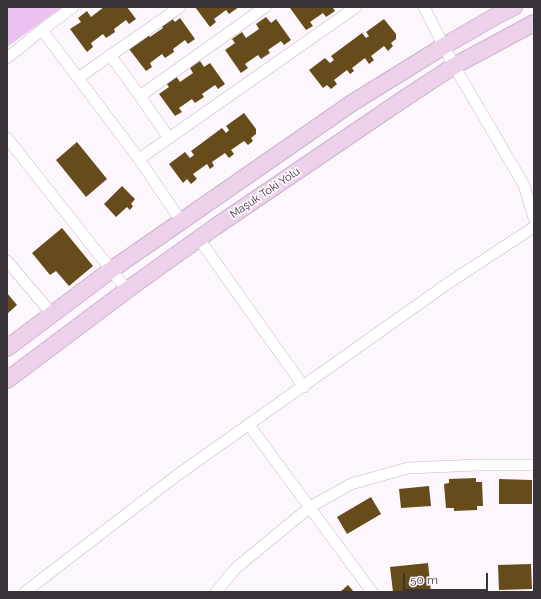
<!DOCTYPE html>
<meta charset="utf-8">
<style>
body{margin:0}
#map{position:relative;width:541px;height:599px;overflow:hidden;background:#fdf6fd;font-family:Raleway,sans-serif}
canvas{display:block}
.frame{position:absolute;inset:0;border:8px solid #3a333a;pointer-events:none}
.scale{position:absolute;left:403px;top:573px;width:85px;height:18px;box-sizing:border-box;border:2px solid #3a333a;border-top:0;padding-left:5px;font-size:12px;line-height:14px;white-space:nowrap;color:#3a333a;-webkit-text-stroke:3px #fdf6fd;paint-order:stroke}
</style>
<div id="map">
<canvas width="541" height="599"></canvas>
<div class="frame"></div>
<div class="scale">50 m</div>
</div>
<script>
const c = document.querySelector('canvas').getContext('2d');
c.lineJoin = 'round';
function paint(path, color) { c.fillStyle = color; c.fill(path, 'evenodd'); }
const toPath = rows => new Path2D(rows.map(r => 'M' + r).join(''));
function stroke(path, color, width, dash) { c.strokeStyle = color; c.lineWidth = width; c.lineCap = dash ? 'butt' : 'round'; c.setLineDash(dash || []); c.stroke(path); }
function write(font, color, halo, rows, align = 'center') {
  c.font = font + ' Raleway,sans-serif'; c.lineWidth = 4; c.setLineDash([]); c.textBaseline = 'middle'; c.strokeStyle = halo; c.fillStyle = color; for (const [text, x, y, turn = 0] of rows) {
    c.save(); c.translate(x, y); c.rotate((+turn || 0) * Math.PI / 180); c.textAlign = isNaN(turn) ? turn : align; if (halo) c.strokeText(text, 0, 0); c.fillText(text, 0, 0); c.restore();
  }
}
paint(toPath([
 [7,7,63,7,7,47]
]), '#ecc2f0');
paint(toPath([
 [104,7,127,7,136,19,129,24,126,20,114,29,115,32,106,38,103,34,91,43,93,47,87,52,70,29,81,22,78,18,87,11,91,17],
 [195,7,239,7,229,14,226,10,214,19,216,22,210,27],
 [291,7,335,7,333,8,335,11,326,17,323,13,310,22,313,26,306,30,290,8],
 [170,16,175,22,180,18,195,39,188,44,185,40,173,49,174,52,165,58,162,54,150,63,152,67,146,71,129,49,139,42,146,31,150,37,163,28,160,23],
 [266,17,271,23,276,19,291,40,284,45,281,41,268,50,270,53,261,59,258,55,245,64,248,68,241,73,225,50,235,43,232,39,242,32,246,38,259,29,256,24],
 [384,19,396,34,396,39,391,43,393,46,388,51,384,46,371,56,374,60,369,64,365,58,352,68,354,71,350,74,347,70,334,80,337,84,331,89,327,85,323,88,309,70,325,58,330,63,334,60,331,56,362,33,366,38,369,36,366,32],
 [200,61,204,67,210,63,225,84,218,89,215,85,202,94,204,97,195,103,192,99,179,108,182,112,175,116,159,94,169,87,166,83,176,76,180,82,193,73,190,68],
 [244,113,256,129,256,134,251,138,253,141,248,145,244,141,231,150,234,154,229,158,225,153,212,162,214,166,210,169,207,164,193,174,197,179,191,184,187,179,183,183,169,164,185,152,190,158,194,155,191,151,222,128,226,133,229,130,226,126],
 [77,142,107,179,86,197,56,160],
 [122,186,135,199,131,204,133,206,130,210,127,207,116,217,104,204],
 [62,228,93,266,69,286,56,271,50,275,32,253],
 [7,293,17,305,7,314],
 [476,478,476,482,482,482,483,506,477,506,477,510,454,511,454,508,446,508,444,484,449,483,449,479],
 [499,479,532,480,532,504,499,504],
 [429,486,431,506,401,508,399,489],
 [371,497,381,514,347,534,337,517],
 [428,563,431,592,393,592,390,567],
 [531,564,532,589,499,590,498,565],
 [348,585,354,592,340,592]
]), '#664b1b');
const street = toPath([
 [424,7,454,66,524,185,534,218],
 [42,30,139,159,181,221],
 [110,55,140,96,265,7],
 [7,58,42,30,73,7],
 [78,78,180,7],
 [140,96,169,138],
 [7,138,127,290],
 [139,159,356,7],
 [199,239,304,387],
 [7,261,52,314],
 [249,425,372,592],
 [25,592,176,476,447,284,534,227],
 [216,592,236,568,310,507,351,484,408,468,478,465,534,465]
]);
const secondary = toPath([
 [7,348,111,270,352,103,444,46,496,16,514,7],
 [7,380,127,290,215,227,405,98,454,66,534,23]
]);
stroke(street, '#c7b7c9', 12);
stroke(secondary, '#c7b7c9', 18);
stroke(street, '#fff', 11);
stroke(secondary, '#edd1ea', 16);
write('11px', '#3a333a', '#fdf6fd', [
 ["Maşuk Toki Yolu",265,193,-34]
]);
</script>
